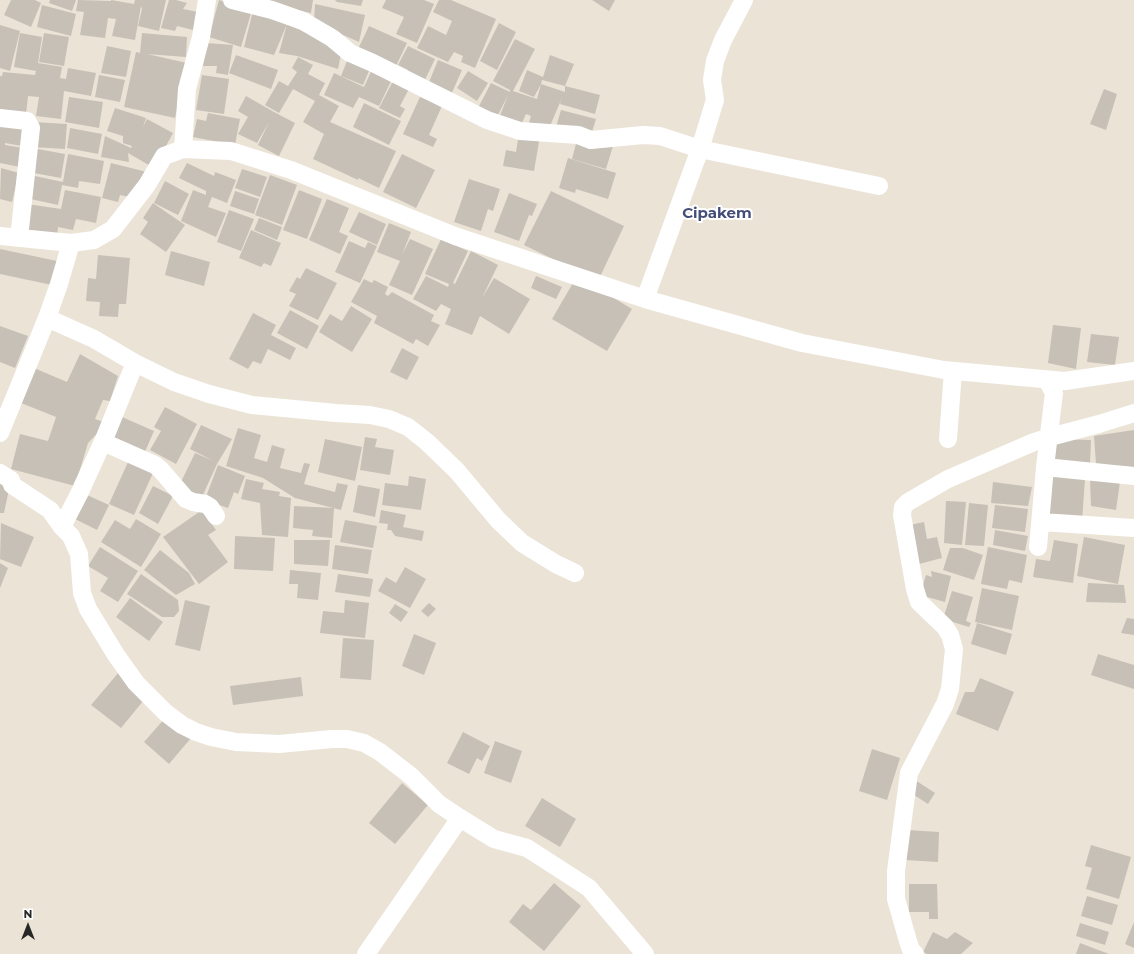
<!DOCTYPE html>
<style>
body{margin:0}
#map{position:relative;width:1134px;height:954px;overflow:hidden;background:#ebe3d6;font-family:Montserrat,sans-serif}
canvas{display:block}
.north{position:absolute;left:8px;top:906px;width:40px;height:40px;-webkit-text-stroke:3px #fff;paint-order:stroke;rotate:0deg;font-size:11px;font-weight:700;line-height:16px;text-align:center;color:#272727}
.north::after{content:'';display:block;margin:auto;width:14px;height:18px;background:#272727;clip-path:polygon(50% 0,100% 100%,50% 72%,0 100%)}
</style>
<div id="map">
<canvas width="1134" height="954"></canvas>
<div class="north">N</div>
</div>
<script>
const c = document.querySelector('canvas').getContext('2d');
c.lineJoin = 'round';
function paint(path, color) { c.fillStyle = color; c.fill(path, 'evenodd'); }
const toPath = rows => new Path2D(rows.map(r => 'M' + r).join(''));
function stroke(path, color, width, dash) { c.strokeStyle = color; c.lineWidth = width; c.lineCap = dash ? 'butt' : 'round'; c.setLineDash(dash || []); c.stroke(path); }
function write(font, color, halo, rows, align = 'center') {
  c.font = font + ' Montserrat,sans-serif'; c.lineWidth = 4; c.setLineDash([]); c.textBaseline = 'middle'; c.strokeStyle = halo; c.fillStyle = color; for (const [text, x, y, turn = 0] of rows) {
    c.save(); c.translate(x, y); c.rotate((+turn || 0) * Math.PI / 180); c.textAlign = isNaN(turn) ? turn : align; if (halo) c.strokeText(text, 0, 0); c.fillText(text, 0, 0); c.restore();
  }
}
paint(toPath([
 [11,0,35,0,41,3,31,27,4,15],
 [50,0,76,0,72,11,49,3],
 [78,0,111,1,111,0,134,4,135,0,166,0,159,31,138,26,142,9,141,6,135,40,112,36,116,19,108,18,105,38,80,35,84,12,76,11],
 [169,0,176,0,187,3,183,9,198,12,193,30,177,26,175,31,161,28],
 [219,0,252,10,241,47,209,37],
 [249,0,313,0,311,13],
 [335,0,363,0,361,6,337,2],
 [386,0,424,0,434,4,417,43,396,34,404,17,382,8],
 [439,0,451,0,496,19,475,68,461,62,463,56,454,52,448,62,417,48,428,26,446,35,452,21,433,12],
 [592,0,615,0,609,11],
 [315,4,365,15,359,42,314,22],
 [42,5,76,14,71,36,37,27],
 [253,11,287,24,342,49,338,69,297,56,279,53,287,24,274,55,244,47],
 [499,23,516,32,497,70,480,61],
 [0,25,20,31,10,71,0,68],
 [369,26,407,43,396,66,358,49],
 [20,33,42,37,38,63,62,67,60,78,66,79,68,68,96,73,91,96,64,91,61,119,36,116,39,97,28,96,26,114,0,111,0,76,2,76,3,72,35,75,36,71,14,67],
 [44,33,69,37,64,66,39,62],
 [142,33,187,37,186,57,147,54,187,63,175,118,124,107,136,52,140,53],
 [515,39,535,49,513,91,537,99,541,84,534,97,519,91,527,70,543,77,550,55,574,64,565,86,542,80,541,84,565,92,565,86,600,95,595,114,560,104,562,98,550,126,528,126,531,116,526,114,521,125,499,118,508,95,496,119,477,110,491,83,510,92,510,90,493,81],
 [207,43,233,45,228,75,216,73,217,66,203,66],
 [107,46,131,51,126,77,101,73],
 [408,46,435,59,423,84,405,75,408,70,398,65],
 [236,55,278,70,271,89,229,73],
 [349,56,371,66,363,85,341,76],
 [298,57,313,65,308,74,325,83,319,95,339,106,330,122,396,151,379,188,358,178,358,180,313,159,324,134,303,122,315,101,293,89,279,113,265,105,279,81,288,86,297,72,292,68],
 [438,60,462,70,450,97,427,87],
 [373,67,393,77,379,106,359,97,353,108,324,95,334,73,364,87],
 [468,71,488,83,477,101,457,88],
 [99,75,125,80,120,102,95,97],
 [202,75,229,79,224,114,196,110],
 [394,79,410,87,400,106,405,109,400,118,379,108],
 [1104,89,1117,94,1106,130,1090,124],
 [246,96,274,112,295,123,279,156,258,145,269,122,257,143,238,134,248,117,238,111],
 [69,97,103,102,99,128,65,122],
 [420,97,442,106,429,135,437,139,433,147,403,134],
 [364,103,401,121,389,145,353,127],
 [115,108,146,118,143,127,147,119,173,133,154,168,128,153,129,162,101,157,105,136,131,148,132,146,123,143,123,136,107,131],
 [561,110,596,119,591,135,556,127],
 [208,113,240,119,235,145,193,137,197,119,206,121],
 [34,122,67,124,65,149,32,147],
 [0,124,25,129,22,146,5,143,5,145,23,148,20,167,0,163],
 [70,128,102,134,98,154,67,148],
 [519,133,540,136,534,171,503,166,506,150,516,152],
 [577,140,613,146,606,169,572,159],
 [32,148,65,154,61,178,28,172],
 [68,154,104,161,100,184,79,181,78,188,62,185,58,205,26,198,30,175,63,182],
 [402,154,435,170,416,208,383,192],
 [568,158,616,173,608,199,576,189,575,193,559,188],
 [111,163,147,172,134,198,120,195,118,202,102,198],
 [187,163,214,176,215,172,236,180,227,203,212,197,208,207,226,213,216,237,181,221,193,190,206,195,206,191,179,178],
 [1,168,19,173,12,202,0,199],
 [242,169,267,177,260,197,235,188],
 [270,175,297,185,282,225,255,215],
 [469,179,500,189,493,211,488,209,481,231,454,222],
 [165,181,189,194,178,215,154,203],
 [65,190,101,197,96,223,76,219,73,230,58,227,57,238,24,232,27,204,61,209],
 [299,190,322,199,307,239,283,230],
 [235,191,259,199,254,214,230,206],
 [551,191,624,226,598,281,524,245],
 [509,193,537,204,532,216,529,215,519,241,494,232],
 [327,199,349,208,339,232,348,236,340,254,309,240],
 [153,203,185,225,166,252,140,234,148,222,143,218],
 [229,210,254,219,241,251,217,242],
 [359,212,386,224,377,245,349,232],
 [259,218,282,227,277,240,254,230],
 [389,223,411,232,402,255,410,239,433,249,412,295,389,285,400,261,377,252],
 [251,230,281,243,271,266,264,263,261,267,239,258],
 [441,239,468,251,453,283,455,284,471,251,498,265,482,298,494,278,530,299,509,334,480,316,472,335,445,324,451,309,441,304,436,311,413,299,426,276,448,287,449,284,425,274],
 [349,241,365,248,368,242,377,246,360,283,335,272],
 [0,249,57,261,52,285,0,274],
 [171,251,210,262,204,286,165,275],
 [98,255,130,258,126,304,119,304,118,317,99,316,100,302,86,301,88,278,96,279],
 [306,268,337,283,318,320,289,306,296,294,289,291,297,277,300,279],
 [536,276,562,287,556,299,531,288],
 [577,276,632,309,607,351,552,319],
 [364,279,372,283,374,280,388,287,385,294,388,296,392,292,434,315,431,321,440,325,428,346,416,339,413,344,374,323,377,316,351,302],
 [351,306,372,319,352,352,319,332,330,314,342,321],
 [290,310,319,326,307,349,277,333],
 [253,313,276,325,271,335,296,348,290,360,268,349,261,364,253,361,248,369,229,359],
 [1053,325,1081,328,1076,369,1048,363],
 [0,326,28,336,15,368,0,362],
 [1091,334,1119,337,1115,365,1087,362],
 [402,348,419,357,407,380,390,372],
 [80,354,118,376,110,401,103,400,95,419,107,423,88,443,75,486,11,469,20,434,48,441,56,417,21,403,34,368,67,382],
 [165,407,197,424,176,464,150,450,161,431,154,427],
 [122,417,154,431,144,454,111,440],
 [201,425,232,439,217,464,202,497,179,486,195,453,214,461,190,449],
 [238,428,261,435,254,458,267,462,272,445,285,449,280,468,301,473,304,463,310,464,304,484,335,492,337,483,348,485,341,510,295,498,263,478,226,466],
 [1134,430,1134,467,1096,464,1094,436],
 [365,437,377,439,375,447,394,450,390,475,360,470],
 [325,439,362,447,355,481,318,472],
 [1053,439,1091,440,1090,464,1051,461],
 [128,462,153,473,134,515,109,504],
 [218,465,245,476,238,494,234,492,228,508,213,503,207,494],
 [1050,475,1085,479,1082,521,1046,517],
 [409,476,426,479,421,510,382,505,385,483,408,486],
 [0,477,11,480,4,513,0,513],
 [246,479,264,483,262,489,280,492,279,496,291,498,288,537,262,535,260,503,241,499],
 [1090,479,1120,482,1116,510,1091,506],
 [993,482,1032,487,1028,506,991,503],
 [358,485,380,489,375,517,353,512],
 [153,486,173,496,158,524,139,513],
 [87,495,109,505,97,530,75,519],
 [946,501,966,502,962,545,944,543],
 [969,503,988,505,984,546,965,545],
 [995,505,1028,509,1025,532,992,528],
 [294,506,334,508,332,538,312,536,313,530,293,528],
 [202,510,216,530,208,535,228,562,199,584,163,537],
 [381,510,406,515,403,527,424,531,422,541,395,536,391,530,387,530,388,524,379,523],
 [136,519,161,534,141,567,101,542,115,520,130,529],
 [345,520,377,526,373,548,340,542],
 [924,522,927,539,937,537,942,558,919,564,910,525],
 [1,523,34,537,21,567,0,559],
 [995,530,1028,536,1025,551,993,545],
 [235,536,275,538,273,571,234,569],
 [1084,537,1125,545,1118,584,1077,576],
 [294,540,330,540,328,566,294,564],
 [1054,540,1078,544,1073,583,1033,577,1036,559,1050,561],
 [335,545,372,550,368,574,332,569],
 [100,547,138,571,118,602,100,591,108,578,88,566],
 [988,547,1027,555,1022,583,1009,580,1007,589,981,584],
 [950,548,963,548,983,555,974,580,943,570],
 [160,550,189,573,195,584,176,595,144,570],
 [0,563,8,568,0,588],
 [405,567,426,579,410,608,378,591,386,577,396,583],
 [290,570,321,573,318,600,297,598,298,584,289,584],
 [931,571,951,576,945,602,920,595,926,575,932,577],
 [141,574,178,600,179,611,174,617,162,617,127,594],
 [338,574,373,579,370,597,335,592],
 [1088,583,1124,585,1126,603,1086,602],
 [982,588,1019,596,1012,630,975,622],
 [952,591,973,597,966,621,971,623,969,627,943,619],
 [130,598,163,622,149,641,116,617],
 [185,600,210,606,200,651,175,645],
 [345,600,369,603,365,638,320,633,323,611,344,613],
 [429,603,436,609,428,617,421,611],
 [395,604,408,612,401,622,389,613],
 [1127,618,1134,619,1134,635,1121,633],
 [977,623,1012,634,1006,655,971,644],
 [414,634,436,643,424,675,402,666],
 [343,638,374,640,371,680,340,678],
 [1098,654,1134,665,1134,689,1091,675],
 [119,672,148,695,121,728,91,705],
 [301,677,303,696,233,705,230,686],
 [980,678,1014,692,998,731,956,714,965,692,974,692],
 [166,717,191,738,169,764,144,742],
 [463,732,490,746,482,761,477,758,469,774,447,763],
 [495,741,522,751,511,783,484,773],
 [872,749,900,758,887,800,859,791],
 [915,780,935,793,928,804,908,791],
 [402,783,428,805,395,844,369,823],
 [542,798,576,819,560,847,525,826],
 [907,830,939,832,938,862,905,860],
 [1091,845,1131,857,1119,899,1086,889,1092,868,1085,866],
 [554,883,581,906,544,951,509,922,523,904,531,910],
 [909,884,937,884,938,919,929,919,929,912,909,912],
 [1087,896,1118,905,1112,925,1081,916],
 [1134,922,1134,948,1125,944],
 [1080,923,1109,932,1105,945,1076,936],
 [933,932,947,939,955,932,973,943,961,954,927,954,923,952],
 [1080,943,1109,954,1076,954]
]), '#c6c0b6');
stroke(toPath([
 [232,0,272,10,303,21,332,38,350,53,373,63,487,120,520,131,578,135,591,140,643,135,660,136,700,149,879,186],
 [0,118,27,121,31,128,19,238],
 [183,149,187,89,201,37,207,0],
 [0,236,71,243,94,240,113,229,147,185,164,156,183,149,231,151,291,170,455,236,645,299,802,343,944,370,1065,381,1134,371],
 [645,299,700,149,715,100,712,80,715,61,723,40,744,0],
 [47,318,94,339,135,363,174,382,209,394,252,405,336,413,370,415,389,419,408,427,427,442,457,471,498,520,522,543,556,564,575,573],
 [1047,380,1054,393,1045,467,1134,476],
 [0,433,47,318,59,284,71,243],
 [948,439,953,371],
 [103,442,155,465,160,469,186,499,193,502,205,504,210,507,216,516],
 [0,473,11,480,12,485,50,510,62,527,71,536,79,554,82,593,88,609,116,655,136,683,166,713,182,725,196,732,211,737,236,742,279,744,332,739,347,739,364,743,380,752,411,776,439,804,460,818,494,839,527,848,589,888,645,954],
 [1041,522,1134,528],
 [62,527,79,494,105,437,135,363],
 [1038,547,1045,467],
 [366,954,460,818],
 [915,954,911,950,908,941,896,899,896,871,909,773,945,704,950,689,954,649,950,635,945,627,919,602,915,589,902,515,903,507,908,502,948,479,1034,442,1050,437,1099,424,1134,413]
]), '#fff', 18);
write('bold 15px', '#444c7a', '#fff', [
 ["Cipakem",717,214]
]);
</script>
